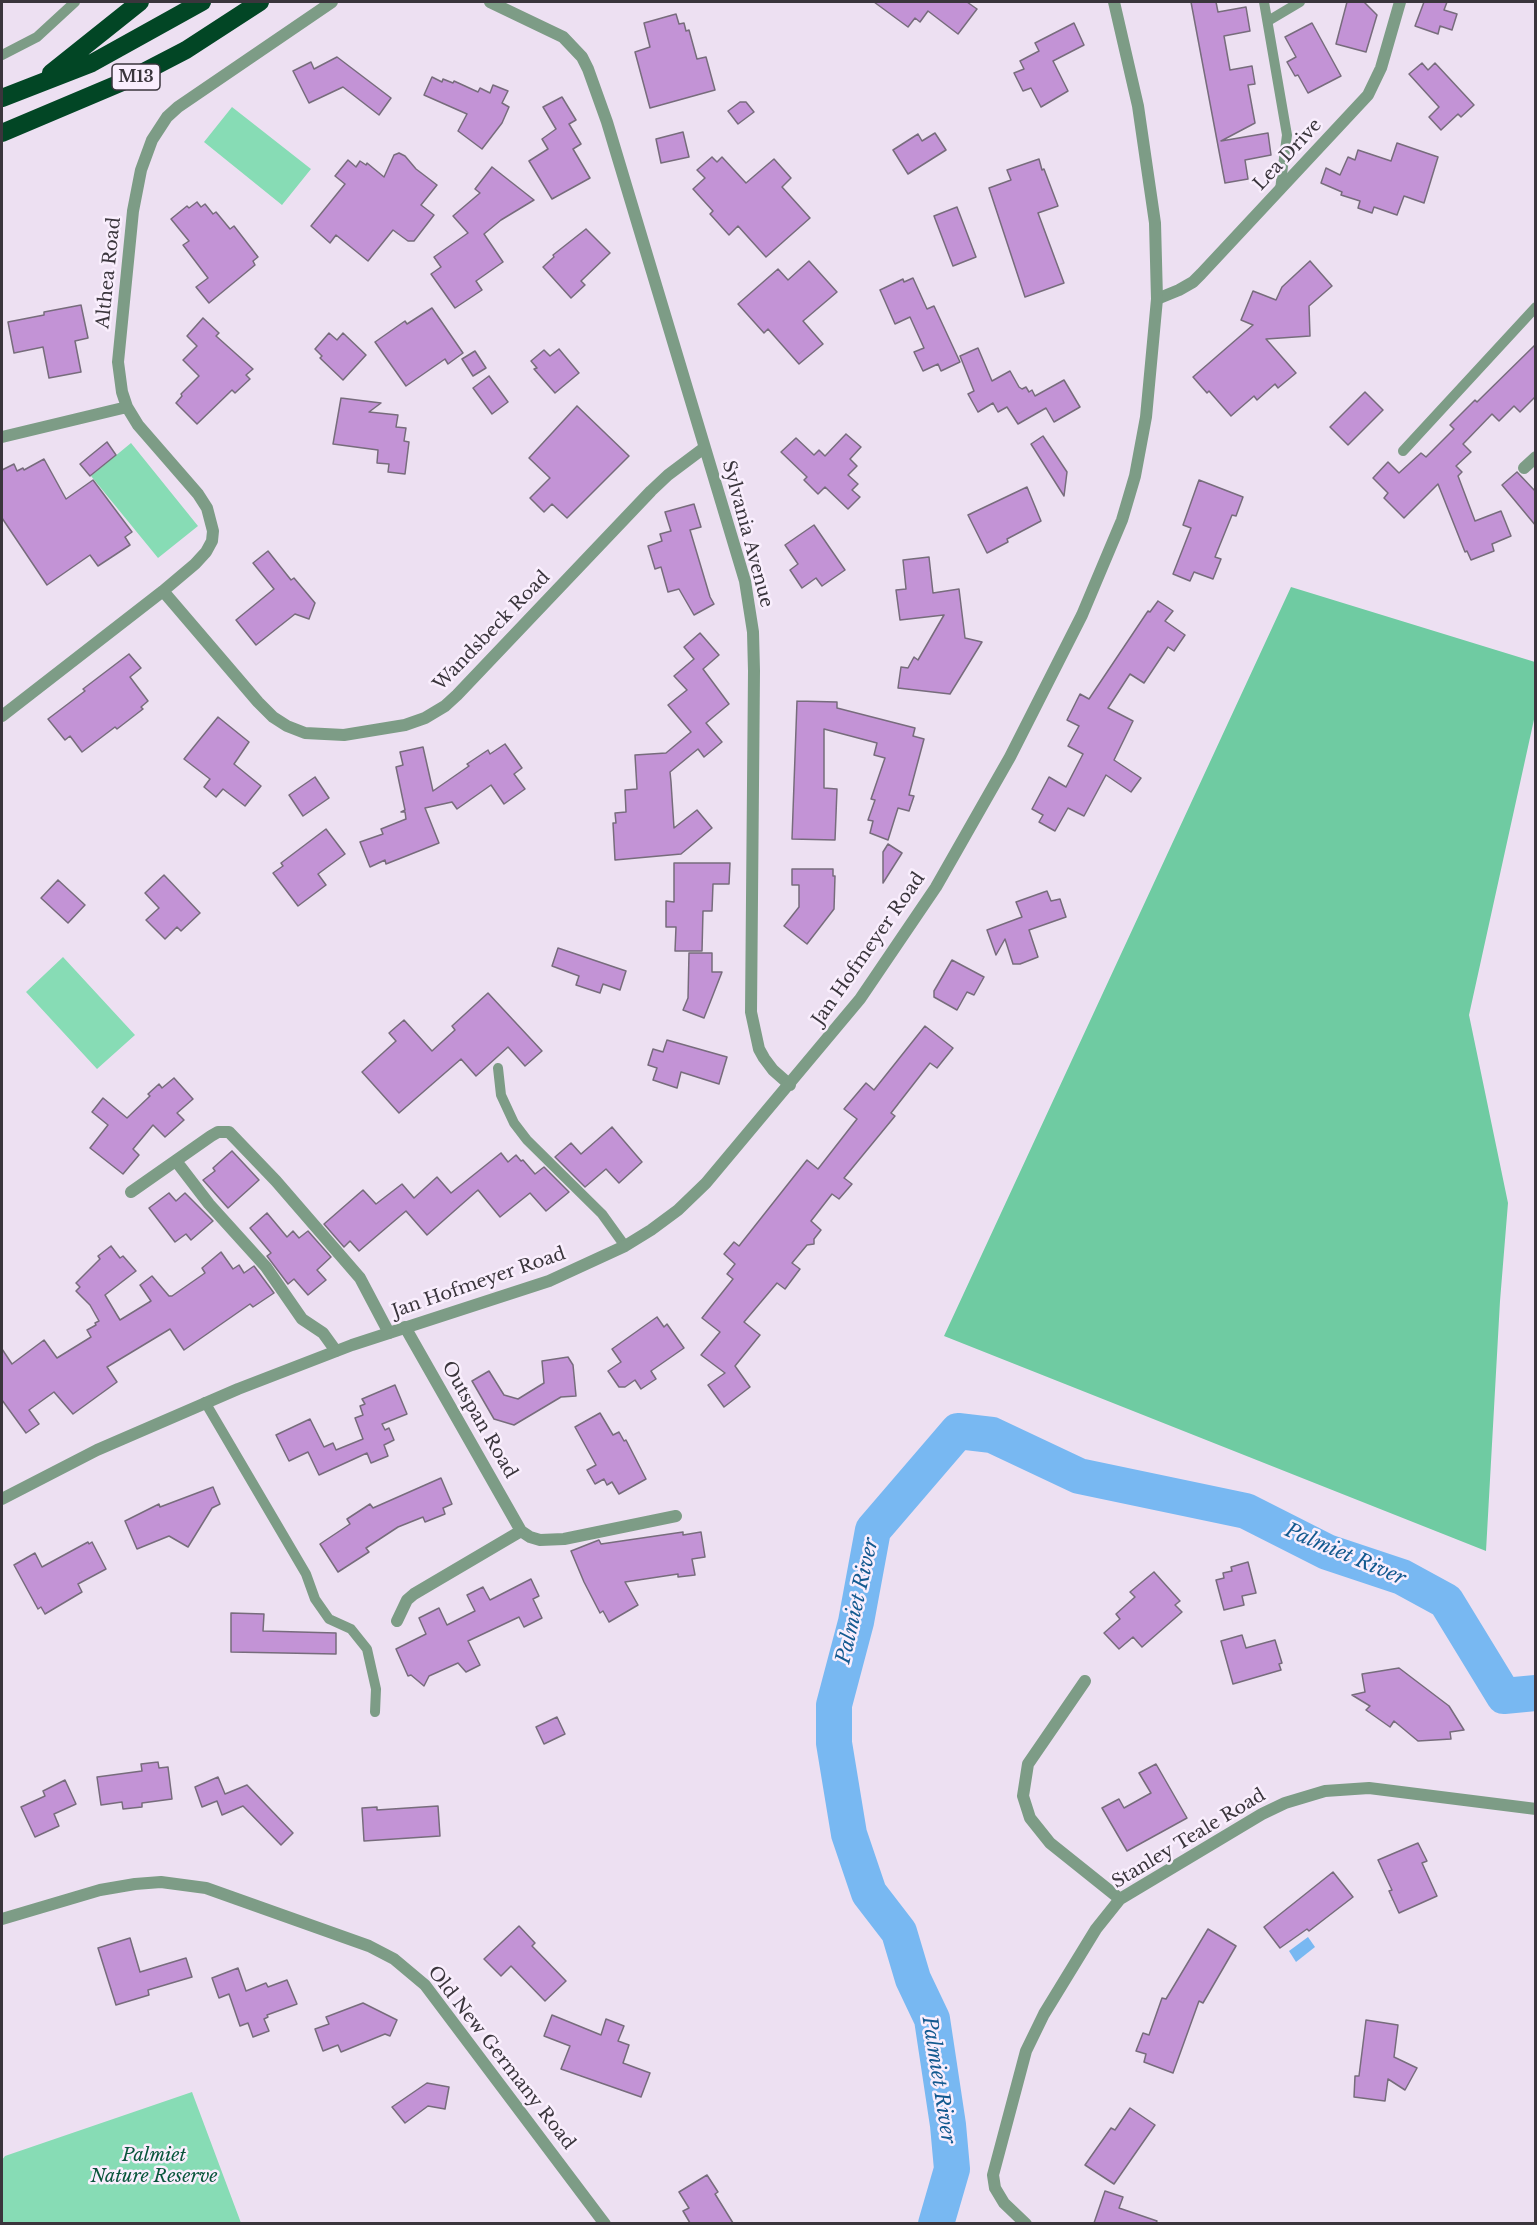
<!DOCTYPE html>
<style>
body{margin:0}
#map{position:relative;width:1537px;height:2225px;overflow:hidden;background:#ede0f2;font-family:"Libre Baskerville",serif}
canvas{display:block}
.frame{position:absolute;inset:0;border:3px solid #3a353c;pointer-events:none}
</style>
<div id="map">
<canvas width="1537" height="2225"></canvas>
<div class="frame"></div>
</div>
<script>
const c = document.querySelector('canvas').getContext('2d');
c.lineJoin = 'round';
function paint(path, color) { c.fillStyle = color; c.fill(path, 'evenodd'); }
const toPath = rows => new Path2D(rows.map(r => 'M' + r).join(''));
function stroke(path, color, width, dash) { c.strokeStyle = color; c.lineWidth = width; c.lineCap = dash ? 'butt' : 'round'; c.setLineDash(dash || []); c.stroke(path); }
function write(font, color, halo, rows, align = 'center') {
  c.font = font + ' "Libre Baskerville",serif'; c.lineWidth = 5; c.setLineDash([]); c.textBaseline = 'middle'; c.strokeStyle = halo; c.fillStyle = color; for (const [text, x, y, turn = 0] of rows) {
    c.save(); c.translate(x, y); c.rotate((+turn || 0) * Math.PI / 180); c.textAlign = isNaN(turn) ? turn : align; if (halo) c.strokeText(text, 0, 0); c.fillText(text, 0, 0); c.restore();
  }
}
paint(toPath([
 [232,107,311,169,282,205,204,142],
 [131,443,198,526,158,558,91,476],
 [63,957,135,1035,97,1069,26,992],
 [192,2092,241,2223,2,2223,2,2160,5,2156]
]), '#87dcb5');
paint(toPath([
 [1291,587,1535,662,1535,715,1469,1015,1508,1203,1500,1301,1486,1551,944,1336]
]), '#6fcba2');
paint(toPath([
 [1308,1937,1315,1947,1296,1962,1289,1951]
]), '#78b8f2');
stroke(toPath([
 [936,2224,952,2169,948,2125,932,2019,913,1979,899,1932,869,1893,849,1834,834,1743,834,1705,856,1622,873,1530,958,1431,992,1435,1079,1476,1246,1511,1327,1552,1402,1577,1446,1601,1504,1696,1536,1693]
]), '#78b8f2', 36);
const building = toPath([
 [874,2,967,2,977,9,958,34,928,11,920,22,915,18,908,27,874,2],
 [1191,2,1216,2,1218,12,1246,7,1250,31,1224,36,1230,70,1252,66,1255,84,1248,85,1255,123,1221,141,1268,133,1271,155,1245,160,1248,179,1225,183,1191,2],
 [1347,2,1364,2,1377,15,1366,52,1336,44,1347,2],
 [1424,2,1447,2,1444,10,1457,14,1452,30,1440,26,1438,34,1415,26,1424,2],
 [676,14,679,24,684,23,686,31,689,30,697,59,706,57,715,90,650,108,635,52,650,47,644,23,676,14],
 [1074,23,1084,45,1053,61,1068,91,1041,107,1031,88,1023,91,1014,73,1024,69,1020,61,1039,51,1035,43,1074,23],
 [1312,23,1341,76,1308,93,1298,75,1295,76,1287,62,1296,57,1285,37,1312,23],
 [337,57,391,98,379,115,343,87,309,103,293,71,311,62,314,69,337,57],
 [1422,63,1428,70,1435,63,1474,105,1461,117,1458,114,1441,130,1429,117,1439,107,1409,74,1422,63],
 [432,77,442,82,443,79,453,83,454,81,478,92,480,88,490,93,493,85,508,91,502,103,509,107,502,123,482,149,458,131,467,114,424,95,432,77],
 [562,97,576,120,569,124,581,144,573,149,590,178,552,199,529,161,548,149,542,139,556,129,543,107,562,97],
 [740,102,746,102,754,112,738,124,728,111,740,102],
 [683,132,689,157,661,163,656,139,683,132],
 [935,133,946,150,908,174,893,150,918,134,922,141,935,133],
 [1397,143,1438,157,1424,203,1404,196,1397,215,1374,207,1372,213,1358,208,1360,201,1341,195,1342,192,1321,183,1326,168,1340,175,1348,157,1355,160,1358,150,1391,161,1397,143],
 [399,153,405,156,416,169,437,185,421,205,434,215,414,241,408,241,393,230,368,261,336,235,330,243,311,226,345,184,335,176,348,160,356,167,360,161,366,165,367,163,384,177,394,155,399,153],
 [712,157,717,162,722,157,746,183,774,159,791,178,782,187,810,218,766,257,738,226,729,235,710,214,713,211,693,189,705,178,697,170,712,157],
 [1039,159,1042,170,1044,169,1058,206,1038,213,1064,283,1025,297,989,188,1011,180,1007,170,1039,159],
 [492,167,534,200,501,220,484,234,503,262,476,281,482,290,455,308,431,274,441,267,434,257,468,233,453,216,480,193,475,189,492,167],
 [197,202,201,207,205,204,213,214,216,212,230,229,234,226,258,257,253,261,255,265,209,303,196,287,208,278,183,245,189,241,171,219,187,206,189,208,197,202],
 [957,207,976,257,953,266,934,216,957,207],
 [586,229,610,253,581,281,585,285,571,298,543,267,554,257,553,255,586,229],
 [809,261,837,292,803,321,823,344,799,364,768,329,764,333,738,304,778,269,788,280,809,261],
 [1310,261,1332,286,1309,306,1310,336,1266,339,1296,373,1278,388,1275,384,1257,400,1254,396,1231,416,1209,391,1207,393,1193,377,1253,325,1241,320,1253,291,1276,300,1282,287,1310,261],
 [913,278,927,309,934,306,960,362,941,371,938,364,923,371,914,352,924,348,910,317,895,324,880,290,903,279,904,282,913,278],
 [81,305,88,338,75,341,81,372,49,378,43,347,14,353,8,322,44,315,44,312,81,305],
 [432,308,463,353,448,364,445,359,406,386,375,342,405,321,407,324,432,308],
 [203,318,219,333,216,336,253,369,246,375,250,379,235,393,232,390,197,424,176,403,182,396,181,394,199,376,183,360,197,346,187,336,203,318],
 [329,333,337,340,343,333,366,355,343,380,320,358,322,356,315,349,329,333],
 [1536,344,1536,396,1520,412,1514,406,1499,421,1492,414,1463,444,1471,452,1456,466,1462,472,1458,476,1475,521,1501,511,1511,536,1492,544,1494,551,1471,560,1467,551,1465,552,1438,484,1404,518,1384,498,1388,493,1373,478,1388,462,1399,473,1421,453,1426,457,1454,429,1450,425,1475,400,1477,402,1536,344],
 [978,348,992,381,1010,371,1019,387,1022,389,1026,387,1029,392,1032,390,1035,396,1064,380,1080,407,1054,422,1046,408,1018,424,1007,407,998,412,993,403,978,412,968,394,974,391,960,356,978,348],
 [559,349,579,373,555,393,534,369,537,368,531,361,544,350,550,356,559,349],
 [475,351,486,368,473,376,462,359,475,351],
 [489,376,508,402,492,414,473,388,489,376],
 [1365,392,1383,410,1348,445,1330,427,1365,392],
 [341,398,381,403,369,412,398,415,396,427,406,428,404,441,409,442,405,474,388,472,389,464,377,463,378,450,333,444,341,398],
 [577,406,629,456,567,518,552,504,544,512,530,498,550,478,529,458,577,406],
 [846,434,861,447,850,459,857,466,848,475,858,484,852,490,860,497,848,509,825,487,818,494,804,480,807,477,781,452,796,438,814,455,819,450,825,456,846,434],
 [1043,436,1067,472,1064,496,1031,444,1043,436],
 [107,442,116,455,90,476,80,464,107,442],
 [44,459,66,499,93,480,132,532,125,537,130,545,98,566,90,555,47,585,2,518,2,470,14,464,17,471,23,468,24,470,44,459],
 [1517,472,1536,492,1536,526,1502,485,1517,472],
 [1199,480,1243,497,1236,516,1232,515,1215,557,1221,559,1213,579,1194,572,1190,581,1173,574,1191,528,1183,525,1199,480],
 [1027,487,1041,521,1007,539,1008,542,987,553,968,515,1027,487],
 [694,504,701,527,690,530,710,597,714,604,694,615,679,589,668,592,661,567,655,569,648,546,662,541,660,534,671,531,665,512,694,504],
 [814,525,845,570,822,586,816,578,802,588,790,570,798,564,785,545,814,525],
 [268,551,291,580,294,578,315,603,309,619,295,614,256,645,236,620,274,589,253,563,268,551],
 [929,557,933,593,959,589,965,638,982,642,950,694,898,688,901,667,908,668,914,657,918,660,944,615,900,620,896,590,906,589,903,560,929,557],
 [1158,601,1173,611,1165,621,1185,635,1174,651,1168,647,1144,683,1130,674,1108,708,1133,721,1114,760,1141,778,1131,792,1106,775,1084,816,1068,808,1055,831,1039,822,1043,815,1032,809,1049,777,1066,787,1083,754,1068,746,1079,726,1067,720,1080,694,1089,699,1148,611,1150,612,1158,601],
 [700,633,719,655,703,669,729,704,706,723,722,742,704,757,698,749,670,772,671,782,674,828,697,810,712,828,681,854,615,860,613,823,616,823,615,813,626,812,625,790,637,789,635,755,666,753,691,732,668,705,687,690,674,676,694,659,684,647,700,633],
 [129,654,141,668,130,677,148,701,141,707,143,709,117,729,115,727,82,752,70,736,65,740,48,719,85,691,83,689,129,654],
 [797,701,837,702,837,708,915,728,913,736,924,739,909,795,914,796,909,811,898,808,888,840,870,833,873,821,868,820,875,800,871,799,885,758,874,755,877,743,824,729,824,788,837,789,835,840,792,839,797,701],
 [218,717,249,742,234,764,261,786,245,806,223,789,216,797,204,787,210,779,184,759,218,717],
 [505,744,522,768,514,774,525,789,504,804,491,785,457,809,452,802,425,808,439,843,386,864,385,860,370,867,360,842,383,834,381,829,406,819,405,812,401,812,405,810,396,767,403,765,400,752,423,747,433,791,469,766,467,764,488,750,490,754,505,744],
 [315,777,329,798,303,816,289,795,315,777],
 [326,829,345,854,318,874,326,885,298,906,273,873,283,866,281,863,326,829],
 [888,844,902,853,883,883,883,852,888,844],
 [674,863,730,863,729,884,713,884,712,911,703,911,702,951,675,951,676,927,666,927,666,901,674,902,674,863],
 [792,869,833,869,833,876,835,876,834,909,807,944,784,926,799,907,799,885,792,885,792,869],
 [164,875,200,913,181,931,177,927,165,939,146,920,159,908,145,893,164,875],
 [58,880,85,905,68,923,41,898,58,880],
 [1047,891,1051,901,1060,899,1066,917,1029,930,1038,957,1020,964,1013,964,1005,939,996,955,987,930,1022,917,1016,902,1047,891],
 [558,948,626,971,620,990,603,984,600,993,576,985,579,976,552,966,558,948],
 [689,953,712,953,712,972,722,972,704,1018,683,1010,688,998,689,953],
 [952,960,984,977,974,995,967,992,957,1010,934,997,934,991,952,960],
 [488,993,542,1051,525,1066,508,1047,476,1076,461,1059,399,1113,362,1072,396,1041,389,1033,404,1020,432,1051,455,1030,452,1026,488,993],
 [925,1026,953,1048,937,1068,930,1063,891,1113,895,1116,844,1178,852,1184,839,1199,832,1194,811,1221,821,1230,814,1239,814,1244,807,1245,792,1263,800,1269,785,1289,777,1283,744,1322,760,1335,735,1366,750,1387,724,1407,708,1385,725,1373,701,1355,720,1332,702,1318,733,1279,727,1274,735,1264,724,1254,734,1242,739,1246,807,1160,818,1169,857,1119,844,1109,866,1083,874,1090,925,1026],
 [667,1040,727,1057,719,1084,681,1072,677,1088,653,1080,657,1068,648,1065,653,1049,663,1052,667,1040],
 [174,1078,193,1099,177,1113,184,1120,165,1137,153,1125,133,1149,139,1155,123,1174,90,1148,108,1125,92,1112,103,1098,127,1118,150,1096,148,1094,159,1084,162,1088,174,1078],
 [612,1127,642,1162,619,1183,606,1169,585,1187,555,1157,571,1143,581,1154,612,1127],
 [232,1151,259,1180,228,1208,203,1180,215,1171,213,1168,232,1151],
 [501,1153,508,1162,516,1155,521,1161,523,1160,535,1174,544,1167,569,1192,546,1211,530,1193,500,1217,478,1190,427,1235,406,1211,359,1251,350,1241,344,1247,324,1224,363,1190,376,1204,402,1184,414,1198,437,1177,451,1193,501,1153],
 [169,1193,176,1201,185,1193,213,1221,191,1240,186,1234,175,1242,149,1208,169,1193],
 [267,1213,287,1237,293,1231,299,1238,308,1231,331,1257,317,1270,326,1280,308,1295,294,1279,288,1284,267,1256,271,1253,250,1228,267,1213],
 [111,1246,120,1258,123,1256,136,1271,105,1295,120,1320,151,1301,140,1285,152,1276,169,1296,172,1296,205,1273,202,1268,221,1252,233,1269,239,1265,244,1273,254,1266,274,1293,253,1307,250,1304,184,1350,170,1329,107,1367,117,1382,73,1414,54,1392,29,1410,39,1424,26,1433,2,1400,2,1349,12,1364,44,1340,57,1358,91,1337,87,1330,96,1325,95,1323,99,1321,90,1305,76,1291,80,1287,76,1283,100,1259,98,1256,111,1246],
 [657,1317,664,1327,667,1324,684,1348,651,1371,656,1379,641,1389,635,1380,625,1387,619,1387,608,1371,621,1362,612,1349,657,1317],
 [568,1357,573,1365,576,1396,561,1397,514,1425,494,1419,472,1381,489,1371,504,1395,518,1399,544,1383,542,1361,568,1357],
 [395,1385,407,1414,382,1424,385,1430,389,1428,394,1440,384,1445,388,1456,371,1463,367,1453,319,1475,308,1452,289,1461,276,1435,310,1419,324,1447,333,1443,336,1450,363,1439,355,1418,363,1415,360,1406,365,1404,362,1399,395,1385],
 [600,1413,613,1435,619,1432,624,1441,626,1440,646,1479,619,1494,612,1482,607,1485,604,1479,595,1484,587,1470,596,1465,575,1427,600,1413],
 [441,1478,452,1504,443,1508,445,1514,425,1522,423,1517,398,1527,366,1548,369,1552,338,1572,320,1544,350,1524,347,1519,370,1504,373,1508,441,1478],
 [213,1487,220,1504,212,1508,188,1547,169,1536,137,1549,125,1521,159,1504,160,1507,213,1487],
 [683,1532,683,1535,701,1532,705,1557,692,1559,695,1575,678,1577,678,1574,625,1582,638,1605,609,1622,603,1611,600,1613,584,1582,571,1551,599,1540,601,1544,683,1532],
 [88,1542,89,1544,92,1542,106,1569,78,1584,82,1592,45,1614,41,1607,38,1609,14,1565,35,1553,42,1567,88,1542],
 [1248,1562,1256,1593,1242,1596,1244,1605,1224,1610,1216,1580,1224,1578,1223,1573,1232,1571,1231,1567,1248,1562],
 [1154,1572,1180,1601,1175,1605,1182,1612,1142,1647,1133,1637,1119,1649,1104,1633,1120,1619,1116,1614,1135,1597,1130,1592,1154,1572],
 [531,1579,539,1596,533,1599,542,1618,524,1627,519,1617,468,1641,480,1665,466,1672,458,1663,429,1676,424,1686,411,1675,408,1676,396,1649,426,1634,419,1618,439,1608,447,1625,475,1611,467,1595,483,1587,490,1600,531,1579],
 [231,1613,264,1614,263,1631,336,1633,336,1654,231,1652,231,1613],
 [1242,1635,1246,1648,1275,1640,1282,1663,1279,1664,1281,1670,1233,1684,1221,1641,1242,1635],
 [1399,1668,1449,1706,1464,1730,1450,1732,1451,1739,1418,1741,1394,1721,1390,1727,1366,1710,1370,1706,1352,1695,1365,1692,1362,1674,1399,1668],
 [557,1717,565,1734,544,1744,536,1727,557,1717],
 [158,1762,159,1768,168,1767,172,1799,142,1803,142,1807,123,1809,122,1802,101,1805,97,1777,142,1771,141,1764,158,1762],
 [1156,1764,1187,1818,1127,1851,1102,1808,1119,1799,1124,1808,1151,1793,1139,1773,1156,1764],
 [218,1777,225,1794,247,1785,293,1833,281,1845,243,1806,222,1815,217,1801,202,1807,195,1787,218,1777],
 [65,1780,76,1804,54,1814,59,1826,35,1837,21,1807,45,1796,43,1791,65,1780],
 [438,1806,440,1836,364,1841,362,1808,377,1807,377,1810,438,1806],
 [1418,1843,1427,1861,1422,1863,1437,1896,1399,1913,1389,1891,1392,1890,1378,1860,1418,1843],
 [1333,1872,1353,1897,1309,1931,1307,1929,1280,1948,1264,1927,1333,1872],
 [519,1926,535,1943,532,1946,566,1981,545,2001,511,1966,501,1976,484,1959,519,1926],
 [1208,1929,1236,1946,1203,2003,1199,2001,1173,2073,1144,2062,1146,2054,1136,2051,1143,2033,1149,2035,1162,1998,1166,1999,1208,1929],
 [130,1938,140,1972,186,1958,192,1977,148,1990,149,1995,116,2005,98,1948,130,1938],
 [238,1968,246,1991,266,1983,268,1987,287,1980,297,2004,267,2015,268,2017,264,2019,269,2031,253,2037,248,2023,240,2026,229,1994,219,1998,212,1978,238,1968],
 [363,2003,397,2020,390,2036,385,2034,341,2052,338,2045,323,2051,315,2029,329,2024,326,2017,363,2003],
 [552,2015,601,2035,606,2019,624,2026,618,2041,629,2045,623,2063,650,2073,641,2097,561,2069,570,2046,544,2036,552,2015],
 [1366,2020,1398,2025,1394,2057,1417,2068,1405,2090,1388,2079,1385,2101,1354,2097,1355,2076,1359,2076,1366,2020],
 [427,2083,449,2087,445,2109,428,2106,405,2123,392,2107,427,2083],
 [1130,2108,1155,2125,1114,2184,1085,2165,1111,2128,1115,2130,1130,2108],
 [707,2175,718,2192,715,2194,733,2223,690,2223,683,2211,689,2208,679,2192,707,2175],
 [1105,2191,1123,2197,1119,2208,1157,2221,1156,2223,1094,2223,1105,2191]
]);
paint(building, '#c393d6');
stroke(building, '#776c7c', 1.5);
stroke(toPath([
 [1264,2,1287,135,1280,190],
 [1268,21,1300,2],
 [2,55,37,37,75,2],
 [1403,451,1536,307],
 [498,1068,501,1095,514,1123,527,1140,602,1214,625,1246],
 [205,1402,306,1574,315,1599,329,1619,351,1629,367,1649,376,1689,375,1712]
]), '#7d9c86', 10);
stroke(toPath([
 [490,2,563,37,582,57,588,69,607,122,745,581,753,632,754,671,751,1012,759,1049,764,1058,773,1070,790,1085],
 [1157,299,1179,290,1193,282,1201,274,1368,95,1381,68,1400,2],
 [2,437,127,407],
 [1524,468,1536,457],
 [163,591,195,564,206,552,212,541,213,531,207,508,198,494,138,425,127,407,122,392,118,362,133,211,141,170,152,140,167,117,178,107,332,2],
 [2,716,163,591,258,702,273,717,287,726,305,733,344,735,405,725,425,718,445,706,457,695,651,491,668,475,704,448],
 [176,1161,209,1204,266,1267,302,1319,323,1333,336,1351],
 [131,1192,211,1136,218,1132,229,1132,276,1181,360,1278,389,1333],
 [405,1327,521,1531,530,1537,540,1540,564,1539,676,1516],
 [397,1621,407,1600,414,1594,521,1531],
 [1085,1681,1028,1764,1023,1796,1030,1818,1050,1843,1120,1899],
 [2,1919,100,1890,135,1884,161,1882,206,1888,369,1946,394,1959,425,1985,605,2224],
 [1026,2224,1004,2203,995,2188,993,2175,1026,2051,1044,2014,1096,1929,1120,1899,1262,1814,1285,1803,1325,1791,1369,1788,1536,1809]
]), '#7d9c86', 12);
stroke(toPath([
 [2,1499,97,1450,238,1389,352,1345,549,1281,625,1246,651,1230,678,1210,706,1183,860,999,936,887,1010,757,1082,615,1122,520,1135,476,1146,417,1157,299,1155,223,1138,106,1114,2]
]), '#7d9c86', 12);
stroke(toPath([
 [51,73,140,2],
 [2,98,92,63,202,2],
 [2,133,132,78,186,50,260,2]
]), '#024625', 18);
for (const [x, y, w] of [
 [136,77,48]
]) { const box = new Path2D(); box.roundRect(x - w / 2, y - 13, w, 26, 4.5); c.fillStyle = '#f9eefd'; c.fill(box); stroke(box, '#3a353c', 1.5); }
write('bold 16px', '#3a353c', null, [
 ["M13",136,77]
]);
write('18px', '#3a353c', '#f9eefd', [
 ["Lea Drive",1288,155,-47],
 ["Althea Road",109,273,-84],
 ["Sylvania Avenue",747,534,75],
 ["Wandsbeck Road",492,631,-46],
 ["Jan Hofmeyer Road",869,949,-55],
 ["Jan Hofmeyer Road",479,1283,-19],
 ["Outspan Road",479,1420,60],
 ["Stanley Teale Road",1189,1839,-31],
 ["Old New Germany Road",501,2058,52]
]);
write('italic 18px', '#08553b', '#f9eefd', [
 ["Palmiet",154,2156],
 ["Nature Reserve",154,2177]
]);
write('italic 20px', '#145a90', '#f9eefd', [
 ["Palmiet River",1345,1555,23],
 ["Palmiet River",858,1601,-77],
 ["Palmiet River",938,2080,81]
]);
</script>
